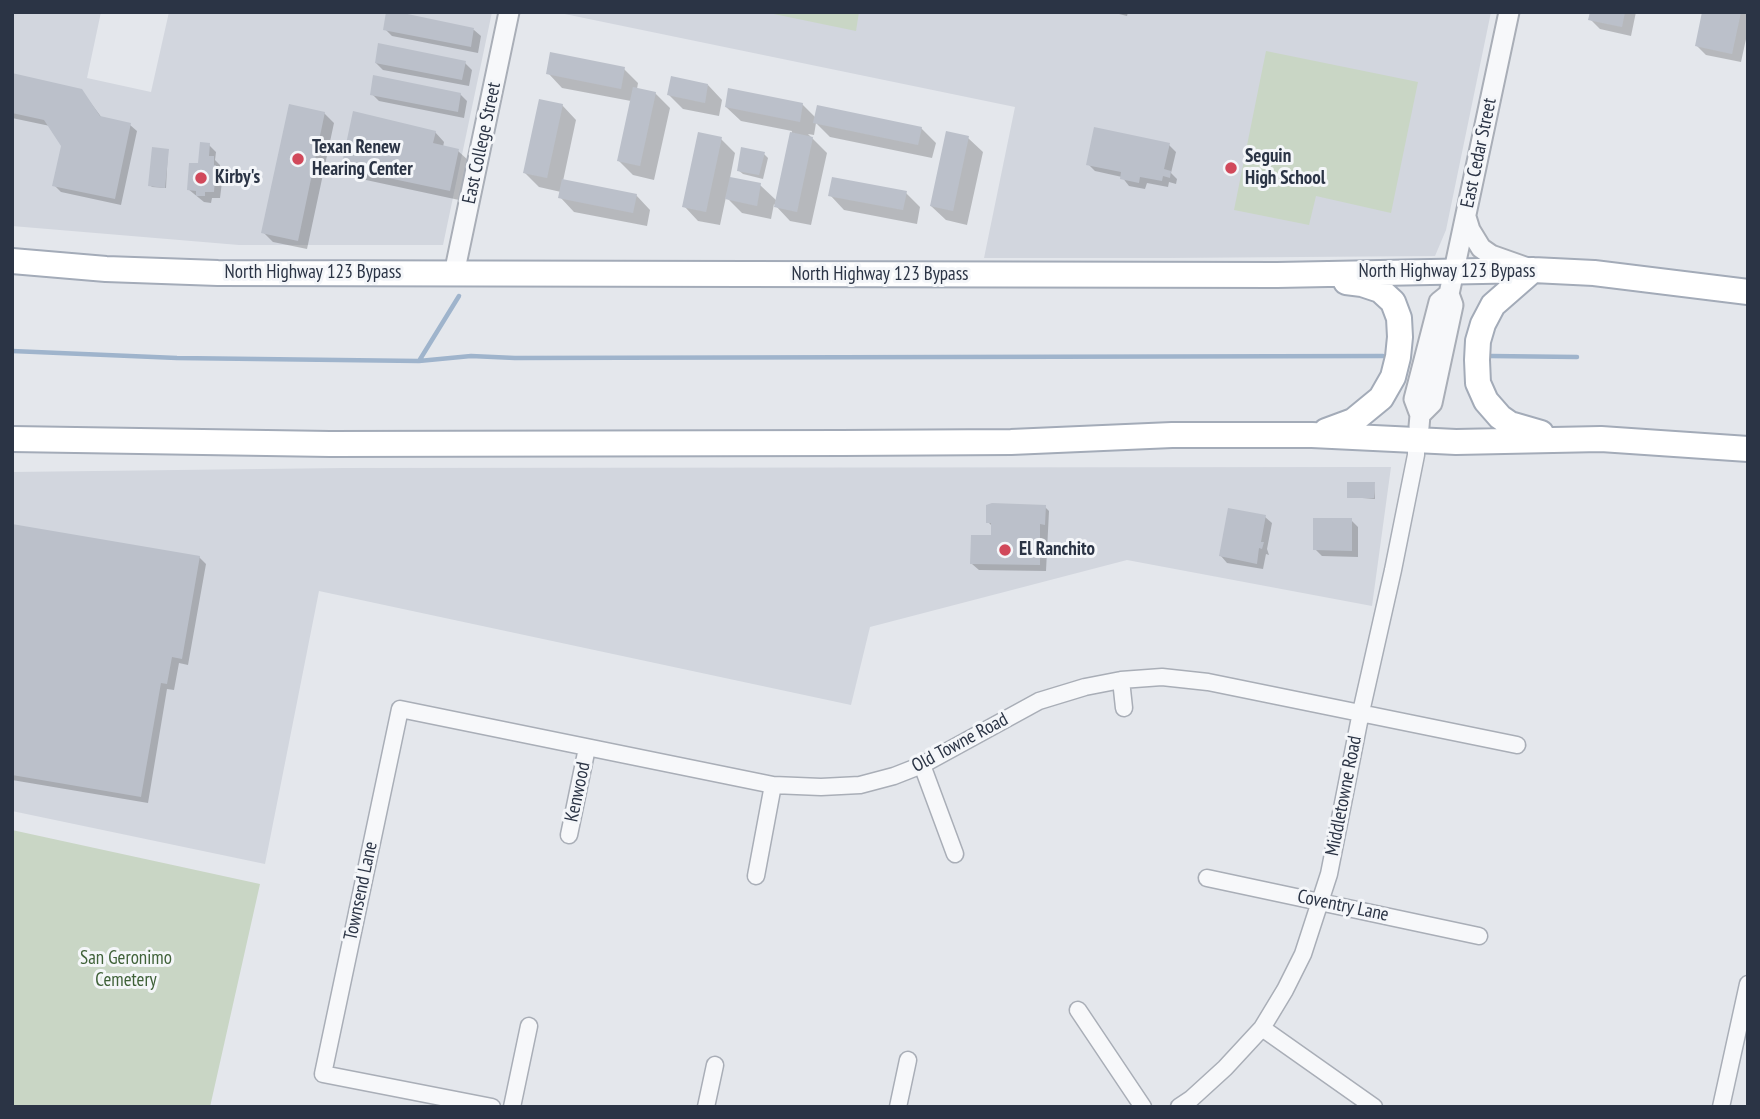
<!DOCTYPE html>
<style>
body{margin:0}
#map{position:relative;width:1760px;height:1119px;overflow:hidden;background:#e4e7ec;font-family:"PT Sans Narrow",sans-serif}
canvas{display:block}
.frame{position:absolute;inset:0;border:14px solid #2b3445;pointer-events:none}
</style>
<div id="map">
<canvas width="1760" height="1119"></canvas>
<div class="frame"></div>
</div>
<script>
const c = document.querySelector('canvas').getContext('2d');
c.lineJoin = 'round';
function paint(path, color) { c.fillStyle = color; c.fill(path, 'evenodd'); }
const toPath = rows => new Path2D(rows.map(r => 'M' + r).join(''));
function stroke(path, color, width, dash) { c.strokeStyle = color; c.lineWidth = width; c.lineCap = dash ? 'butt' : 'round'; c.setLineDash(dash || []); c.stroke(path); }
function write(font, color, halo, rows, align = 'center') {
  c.font = font + ' "PT Sans Narrow",sans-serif'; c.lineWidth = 6; c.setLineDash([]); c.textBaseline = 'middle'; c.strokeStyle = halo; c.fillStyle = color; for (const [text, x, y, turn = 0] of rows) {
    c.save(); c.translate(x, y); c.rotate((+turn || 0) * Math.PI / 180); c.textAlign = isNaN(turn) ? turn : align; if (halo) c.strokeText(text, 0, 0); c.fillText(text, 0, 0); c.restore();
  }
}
paint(toPath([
 [12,12,101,12,87,78,151,92,169,12,492,12,443,245,239,245,12,226],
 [555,12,1491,12,1446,230,1435,256,1168,258,984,258,1015,107],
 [1391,467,1372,606,1127,560,870,627,851,705,319,591,265,864,12,811,12,472,343,468]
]), '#d2d6de');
paint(toPath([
 [764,12,859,12,856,31],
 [1266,51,1418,82,1391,213,1316,196,1309,225,1234,210],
 [12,830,260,884,210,1107,12,1107]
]), '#c9d6c5');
paint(toPath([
 [1111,12,1128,12,1127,16],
 [1592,12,1636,12,1631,36,1600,29,1590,19],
 [1704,12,1748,12,1748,30,1741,62,1706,55,1696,45],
 [385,29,474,30,481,36,478,53,392,36],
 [376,63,465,63,472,70,469,86,383,70],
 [624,69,638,83,637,89,655,93,670,108,654,180,633,175,619,161,631,101,562,88,548,73],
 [12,75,81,90,102,118,130,125,137,131,121,205,61,192,54,185,63,146,50,126,12,118],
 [708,85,722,100,719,116,683,109,669,95],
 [372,94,460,94,467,101,464,118,379,101],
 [802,104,816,118,921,128,936,143,932,158,830,137,816,123,814,135,808,134,827,153,811,225,790,221,774,204,771,219,742,213,726,197,720,225,698,221,684,206,721,139,735,153,730,178,760,185,777,201,792,131,741,121,726,107],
 [562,105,576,120,563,181,636,195,650,210,647,226,574,212,560,197,561,192,539,187,525,173],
 [324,113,334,123,307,249,273,242,263,232],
 [435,132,444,142,443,147,458,151,468,160,459,200,352,177,342,168],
 [968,138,983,152,967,225,946,220,931,206],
 [209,145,216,152,215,160,220,165,220,171,223,174,220,198,212,198,211,203,204,202,188,189],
 [1169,145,1176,152,1171,173,1177,179,1176,184,1169,182,1168,187,1147,183,1145,189,1129,186,1122,177,1095,171,1088,164],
 [168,150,166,188,152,187,150,185],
 [764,154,768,158,763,179,743,174,738,170],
 [906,193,920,207,917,224,844,210,830,195],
 [1374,483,1375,499,1349,497],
 [1045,507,1049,511,1046,571,979,570,972,564,992,537,992,526,988,522],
 [1265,517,1272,523,1267,549,1269,555,1266,554,1263,569,1227,563,1221,556],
 [1351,520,1358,527,1358,557,1322,556,1315,549],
 [12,526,199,557,206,564,188,665,179,663,174,690,167,689,148,803,12,780]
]), '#0003');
stroke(toPath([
 [12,351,177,358,419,361,471,356,515,358,1383,356],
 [1490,356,1577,357],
 [419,361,459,296]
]), '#9fb4cc', 4.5);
paint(toPath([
 [386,12,398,12,474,28,471,47,383,30],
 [1590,12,1625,12,1622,27,1588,20],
 [1702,12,1741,12,1732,54,1695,46],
 [378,43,466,61,462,80,375,63],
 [550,52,625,67,621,89,546,74],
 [12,73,82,89,100,116,131,123,115,199,52,186,61,146,44,120,12,113],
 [373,75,461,93,458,112,370,95],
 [671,76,708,84,705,103,667,95],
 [633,87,656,92,640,166,617,161],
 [728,88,803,103,800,122,725,107],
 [539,99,563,104,547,178,523,173],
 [289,104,325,112,298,241,261,233],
 [817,105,922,127,918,145,813,123],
 [353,111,436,131,433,143,459,149,450,191,341,168],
 [1094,127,1170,143,1164,169,1171,171,1170,178,1163,176,1162,181,1140,177,1139,183,1120,179,1121,172,1086,165],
 [946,131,969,136,953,211,930,206],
 [698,132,722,137,706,212,682,207],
 [790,132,813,137,797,212,774,207],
 [200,142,210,143,209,156,214,156,214,165,216,165,214,192,205,192,205,196,196,196,196,191,187,190,189,163,198,163],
 [152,147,169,149,165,188,148,186],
 [741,147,765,152,759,175,737,171],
 [730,177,761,183,757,206,725,199],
 [832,177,907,191,903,210,828,196],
 [562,179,637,194,633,213,558,198],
 [1347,482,1375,482,1374,498,1347,498],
 [992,503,1046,505,1045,525,1040,524,1040,565,970,564,971,535,991,535,991,523,986,523,986,505],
 [1228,508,1266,515,1261,542,1264,542,1262,549,1259,548,1257,564,1219,556],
 [1313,518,1352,518,1352,551,1313,550],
 [12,524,200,556,182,659,172,657,167,684,161,683,141,797,12,775]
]), '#bbc0ca');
const minor = toPath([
 [1121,680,1124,708],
 [922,765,955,854],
 [569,835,587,748],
 [756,876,773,785],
 [1207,878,1479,936],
 [1078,1010,1143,1107],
 [1262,1028,1374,1107],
 [492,1107,323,1074,400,709,773,785,821,787,860,785,894,776,922,765,1039,701,1085,687,1121,680,1162,677,1208,682,1517,745],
 [512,1107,529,1026],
 [706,1107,715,1065],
 [898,1107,908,1060],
 [1179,1107,1191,1099,1225,1068,1262,1028,1285,990,1303,954,1329,874,1361,712,1393,570,1416,455,1416,440],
 [1721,1107,1748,984]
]);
const tertiary = toPath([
 [1466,217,1470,230,1481,248,1491,255,1525,267],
 [454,274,509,12],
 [1420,415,1432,403,1453,305,1449,294,1509,12],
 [1419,427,1420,415,1414,399,1439,302,1449,294]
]);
const primary = toPath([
 [12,261,106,269,218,273,1277,275,1533,270,1594,273,1748,292],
 [1533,270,1493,305,1483,324,1478,341,1477,360,1478,383,1486,401,1500,417,1510,424,1541,433],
 [1326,431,1353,421,1381,398,1393,377,1398,357,1400,337,1399,318,1393,302,1380,290,1362,284,1346,282],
 [12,439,330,444,842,443,1011,442,1172,435,1312,435,1456,442,1601,439,1748,449]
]);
stroke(minor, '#a9aeb7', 19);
stroke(tertiary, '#a9aeb7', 23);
stroke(primary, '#a3abb8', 28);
stroke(minor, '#f7f8fa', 16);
stroke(tertiary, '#f7f8fa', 19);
stroke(primary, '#fff', 24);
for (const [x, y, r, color] of [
 [298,159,7,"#d1495b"],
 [1231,168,7,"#d1495b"],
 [201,178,7,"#d1495b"],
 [1005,550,7,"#d1495b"]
]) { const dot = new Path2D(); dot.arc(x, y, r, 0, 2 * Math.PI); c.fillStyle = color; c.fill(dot); stroke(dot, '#f4f6f9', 2.5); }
write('19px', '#2b3445', '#f4f6f9', [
 ["East College Street",482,143,-78],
 ["East Cedar Street",1479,153,-78],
 ["North Highway 123 Bypass",1447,272],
 ["North Highway 123 Bypass",313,273],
 ["North Highway 123 Bypass",880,275],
 ["Old Towne Road",960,743,-28],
 ["Kenwood",578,792,-78],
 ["Middletowne Road",1344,796,-79],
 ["Townsend Lane",361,891,-78],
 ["Coventry Lane",1343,906,12]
]);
write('bold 19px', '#2b3445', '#f4f6f9', [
 ["Texan Renew",312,148],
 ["Hearing Center",312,170],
 ["Seguin",1245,157],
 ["High School",1245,179],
 ["Kirby's",215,178],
 ["El Ranchito",1019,550]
], 'left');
write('19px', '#3f6138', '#f4f6f9', [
 ["San Geronimo",126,959],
 ["Cemetery",126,981]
]);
</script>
